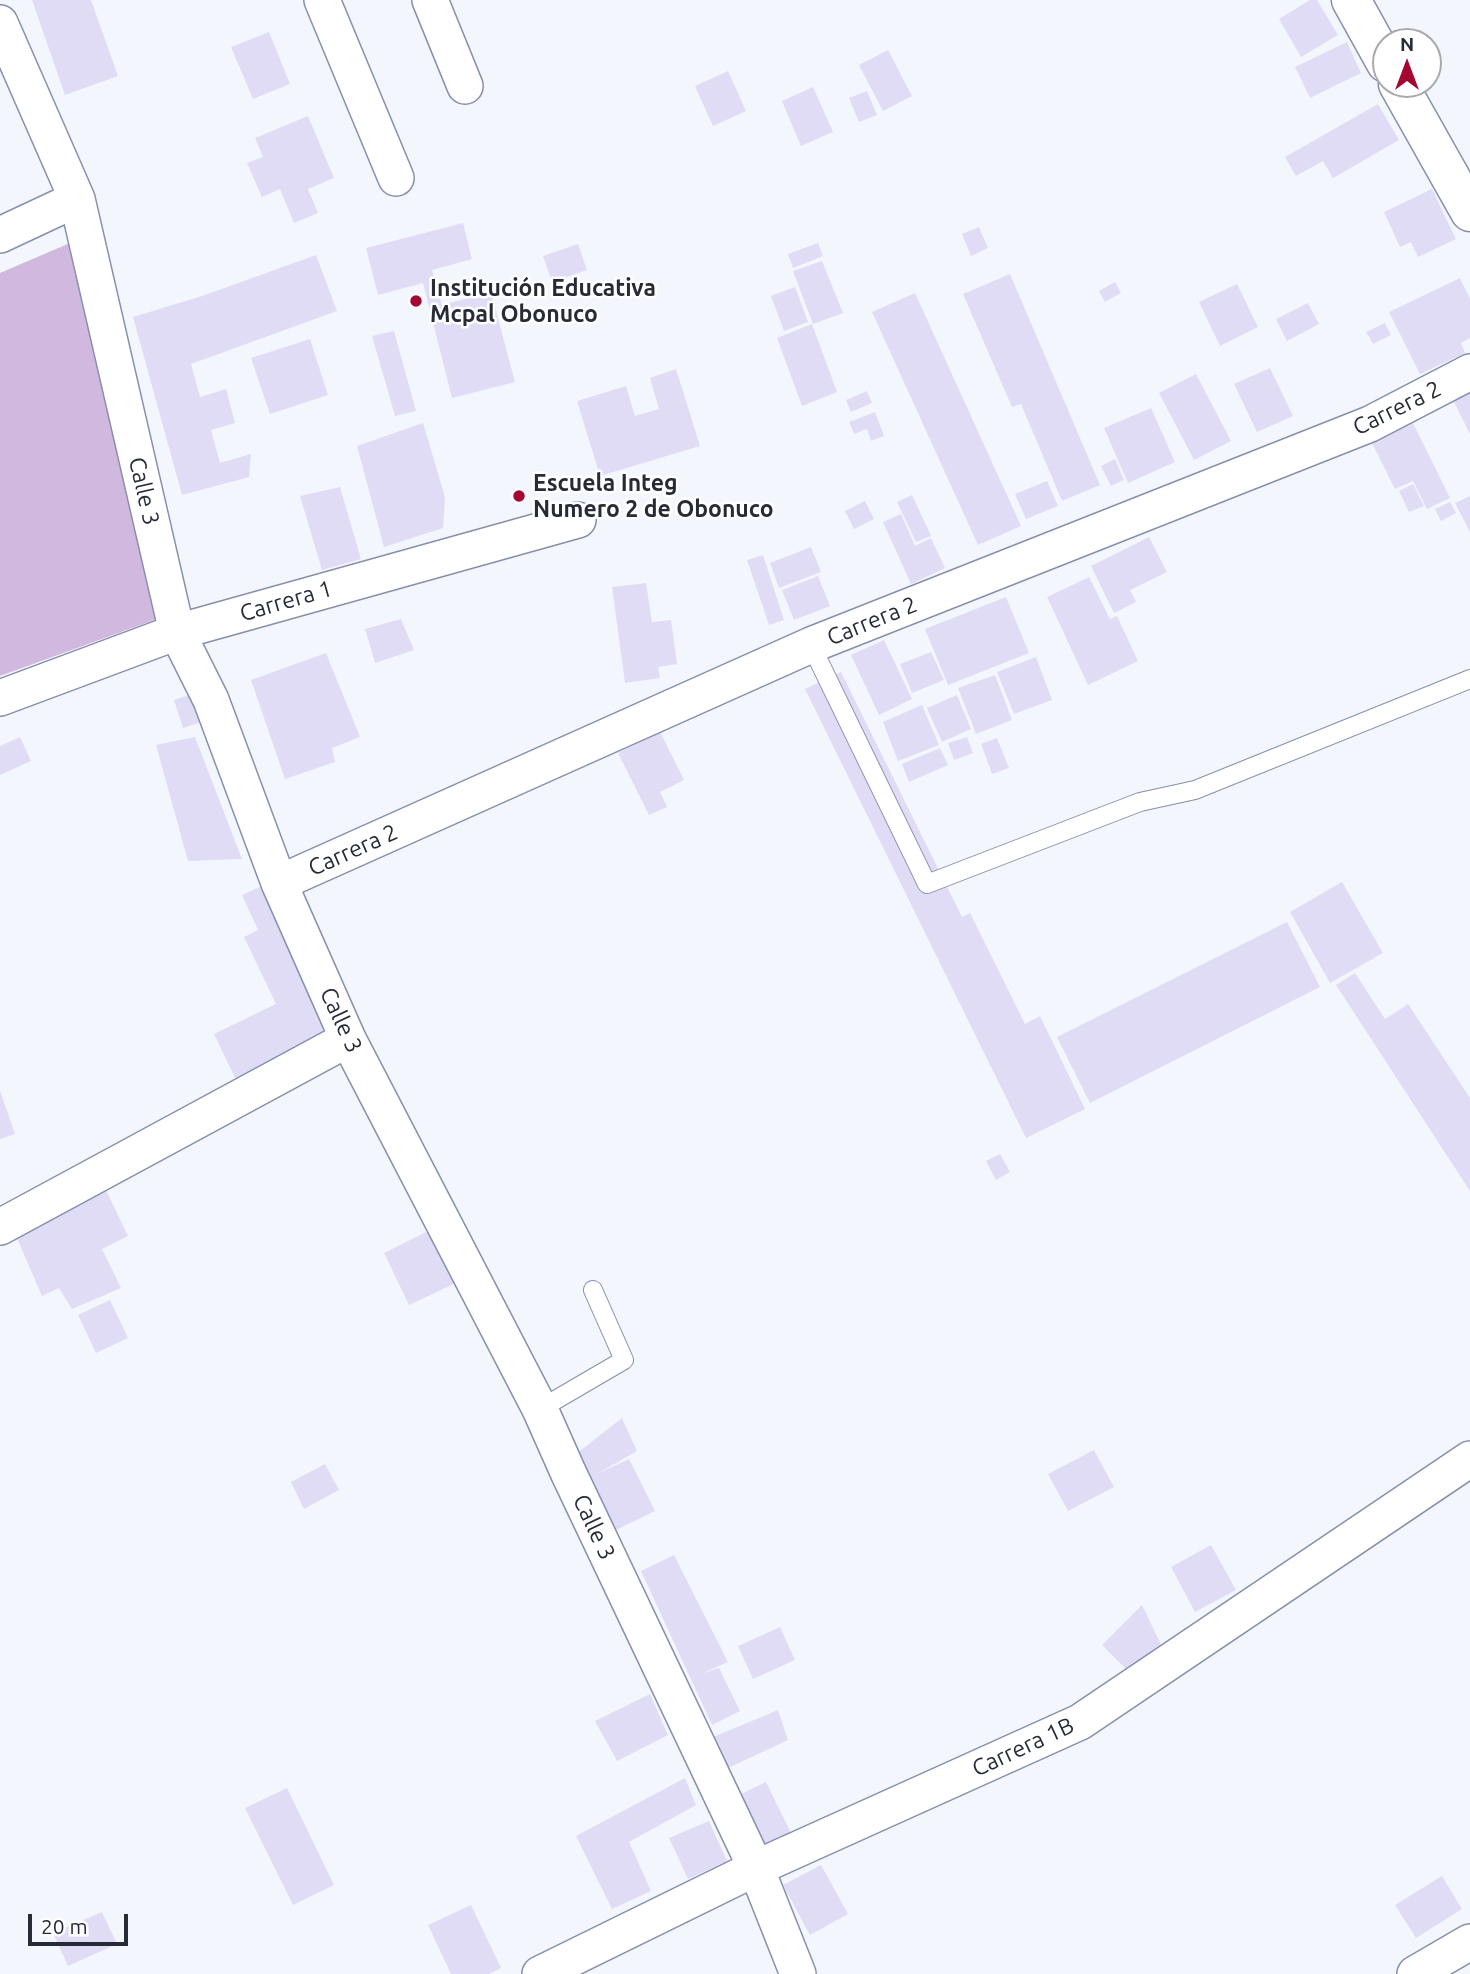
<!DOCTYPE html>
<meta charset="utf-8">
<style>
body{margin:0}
#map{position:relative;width:1470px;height:1974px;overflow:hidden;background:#f4f6fd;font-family:Ubuntu,sans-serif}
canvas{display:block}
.north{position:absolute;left:1372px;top:28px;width:70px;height:70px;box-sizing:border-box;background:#fff;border:2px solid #a9aaaf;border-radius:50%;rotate:0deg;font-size:19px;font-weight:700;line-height:28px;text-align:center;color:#272b37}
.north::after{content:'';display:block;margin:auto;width:24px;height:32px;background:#a40832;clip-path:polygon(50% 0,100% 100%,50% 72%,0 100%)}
.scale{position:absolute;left:28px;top:1914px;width:100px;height:32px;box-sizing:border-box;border:4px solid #272b37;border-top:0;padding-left:9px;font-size:21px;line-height:24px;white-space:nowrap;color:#272b37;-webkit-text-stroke:5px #fff;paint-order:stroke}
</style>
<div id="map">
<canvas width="1470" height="1974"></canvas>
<div class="north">N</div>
<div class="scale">20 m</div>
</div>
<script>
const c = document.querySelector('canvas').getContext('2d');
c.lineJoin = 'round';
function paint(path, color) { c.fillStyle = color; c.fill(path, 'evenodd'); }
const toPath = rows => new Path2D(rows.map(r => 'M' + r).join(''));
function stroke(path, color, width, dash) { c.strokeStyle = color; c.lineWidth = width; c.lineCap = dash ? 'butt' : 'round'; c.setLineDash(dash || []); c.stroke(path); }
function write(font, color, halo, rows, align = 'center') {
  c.font = font + ' Ubuntu,sans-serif'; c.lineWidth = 5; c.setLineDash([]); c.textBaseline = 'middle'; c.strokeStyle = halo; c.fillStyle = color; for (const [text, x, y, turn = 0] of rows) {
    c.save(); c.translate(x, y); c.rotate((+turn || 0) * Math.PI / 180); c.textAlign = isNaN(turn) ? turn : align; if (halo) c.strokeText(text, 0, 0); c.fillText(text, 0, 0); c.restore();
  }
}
paint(toPath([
 [70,243,168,615,0,676,0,273]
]), '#d1b8de');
paint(toPath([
 [32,0,91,0,118,76,65,95],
 [1310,0,1317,0,1338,35,1301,57,1279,19],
 [269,32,290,84,253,99,231,47],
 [1347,42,1361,73,1310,98,1295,67],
 [888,50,912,96,883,111,859,65],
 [728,71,746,111,713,126,695,86],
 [813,87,833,132,801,146,782,101],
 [867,91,877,115,859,122,849,98],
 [1378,104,1399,140,1333,178,1323,161,1296,176,1285,157],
 [308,116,334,178,308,189,318,213,294,223,280,189,262,197,247,163,263,157,255,138],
 [1432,189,1456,239,1418,257,1411,242,1400,247,1384,212],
 [463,223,472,259,432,270,442,305,491,292,515,382,452,398,423,283,378,295,366,248],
 [979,227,988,248,971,256,962,234],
 [818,243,823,256,793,268,788,254],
 [578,244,587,270,552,282,543,256],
 [316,255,337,311,191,364,200,397,226,389,235,423,211,430,220,463,251,454,249,477,182,495,133,317,202,296],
 [822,261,843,313,813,324,793,271],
 [1010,274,1100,485,1062,501,1021,404,1012,407,963,294],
 [1460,278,1470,299,1470,338,1461,343,1465,353,1420,374,1389,312],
 [1115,282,1121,293,1105,302,1099,291],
 [1237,284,1258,327,1220,346,1199,302],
 [795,287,808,322,784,331,771,296],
 [915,293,1021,526,978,545,872,312],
 [1308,303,1319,324,1287,341,1276,319],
 [1385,323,1391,335,1373,344,1366,332],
 [812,324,837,392,802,406,777,338],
 [394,331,416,411,395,416,372,336],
 [310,339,328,395,270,414,251,358],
 [1270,368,1293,416,1257,432,1234,384],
 [676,369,700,446,600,476,577,401,626,386,635,416,659,409,650,378],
 [1196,374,1231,441,1194,460,1159,393],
 [867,391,872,403,851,412,846,400],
 [1470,392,1470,434,1453,400],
 [1151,408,1175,462,1128,483,1104,428],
 [875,412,884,436,871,441,867,429,854,434,849,422],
 [423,423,445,497,443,528,384,547,357,446],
 [1413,423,1450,498,1427,509,1413,481,1395,489,1372,443],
 [1115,459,1124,480,1111,486,1101,466],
 [1047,481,1058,506,1026,519,1015,494],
 [1413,484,1424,506,1409,512,1399,491],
 [340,487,361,559,322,570,300,496],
 [912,495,931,536,916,542,897,502],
 [1470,496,1470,532,1455,503],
 [865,501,874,519,854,529,845,511],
 [1450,502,1456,513,1441,521,1435,509],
 [901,514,915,546,931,538,945,568,911,584,883,522],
 [1149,537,1167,572,1130,590,1136,602,1114,613,1091,566],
 [811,547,821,572,779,588,770,563],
 [763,555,784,620,769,625,747,560],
 [818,576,830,606,794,620,782,590],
 [1089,577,1110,619,1117,616,1138,661,1088,685,1047,597],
 [646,583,652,622,671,620,677,664,658,667,660,678,625,683,612,587],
 [1006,597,1029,653,948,685,925,629],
 [401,619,414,650,375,663,365,629],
 [884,640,912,699,879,715,851,655],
 [931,652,944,680,912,693,900,664],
 [326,653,360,737,332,748,335,762,285,779,251,680],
 [1036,657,1052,700,1014,714,997,672],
 [841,672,962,917,970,913,1025,1024,1040,1016,1085,1109,1026,1138,805,689],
 [995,675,1012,720,976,734,958,688],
 [201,691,210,719,183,728,174,700],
 [957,695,971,729,942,742,927,708],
 [922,705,939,745,898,761,883,722],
 [660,732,684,780,660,792,667,807,649,815,618,753],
 [20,737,31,761,0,775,0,746],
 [195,737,242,859,188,861,156,745],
 [967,737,973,753,954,760,948,743],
 [997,738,1009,768,992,774,981,744],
 [940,748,948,765,909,782,902,764],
 [271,882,343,1033,237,1082,214,1034,276,1004,244,937,258,930,242,895],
 [1342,882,1383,953,1330,983,1290,912],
 [1287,922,1320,987,1090,1103,1057,1037],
 [1355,973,1385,1019,1408,1004,1470,1098,1470,1191,1336,985],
 [0,1091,15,1134,0,1139],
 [1000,1154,1010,1172,996,1180,986,1161],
 [106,1190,128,1236,102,1249,121,1288,72,1309,59,1288,42,1296,16,1236],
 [432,1229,460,1281,409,1305,384,1253],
 [110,1300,128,1338,96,1353,78,1315],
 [622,1418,637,1451,597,1474,629,1459,655,1511,614,1531,576,1454],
 [1094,1450,1114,1487,1068,1511,1048,1474],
 [325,1464,339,1490,304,1509,291,1482],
 [1211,1545,1236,1590,1195,1612,1171,1567],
 [674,1555,728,1662,701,1674,719,1668,740,1711,712,1725,641,1571],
 [1142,1605,1164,1651,1126,1669,1102,1645],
 [780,1627,795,1660,753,1679,738,1646],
 [650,1694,668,1735,617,1761,595,1721],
 [778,1710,788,1740,728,1768,711,1738],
 [685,1778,696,1805,629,1842,651,1891,612,1909,576,1836],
 [766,1782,791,1833,765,1845,741,1794],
 [287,1788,334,1885,293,1905,245,1808],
 [709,1821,727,1861,688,1879,669,1838],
 [821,1865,848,1914,810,1935,783,1885],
 [1442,1876,1462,1909,1416,1938,1395,1905],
 [471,1905,501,1968,489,1974,451,1974,428,1925],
 [102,1912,117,1944,68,1966,53,1933]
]), '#e0dcf6');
const service = toPath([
 [811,645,927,884,1140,802,1195,790,1470,679],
 [540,1409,624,1360,593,1290]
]);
const minor = toPath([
 [322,0,396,178],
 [430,0,465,86],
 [0,23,77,199,177,632,211,700,279,883,348,1039,540,1409,568,1472,756,1868,798,1974],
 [0,235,77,199],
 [0,698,177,632,578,520],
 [279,883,811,645,1370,424,1470,372],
 [0,1227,348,1039],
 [540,1974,756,1868,1080,1722,1470,1459],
 [1415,1974,1470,1942]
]);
const tertiary = toPath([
 [1351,0,1386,63],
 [1398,84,1470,212]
]);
stroke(service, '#868fae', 20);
stroke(minor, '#868fae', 38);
stroke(tertiary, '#868fae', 41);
stroke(service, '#fff', 18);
stroke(minor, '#fff', 35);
stroke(tertiary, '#fff', 38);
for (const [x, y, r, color] of [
 [416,301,7,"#a40832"],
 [519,496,7,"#a40832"]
]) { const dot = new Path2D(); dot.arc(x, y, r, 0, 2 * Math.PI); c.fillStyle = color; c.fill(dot); stroke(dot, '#fff', 2.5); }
write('bold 23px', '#272b37', '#fff', [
 ["Institución Educativa",430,288],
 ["Mcpal Obonuco",430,314],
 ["Escuela Integ",533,483],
 ["Numero 2 de Obonuco",533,509]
], 'left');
write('23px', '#272b37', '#fff', [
 ["Carrera 2",1397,408,-26],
 ["Calle 3",144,491,77],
 ["Carrera 1",286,601,-16],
 ["Carrera 2",872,621,-22],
 ["Carrera 2",353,850,-24],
 ["Calle 3",341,1020,65],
 ["Calle 3",594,1527,65],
 ["Carrera 1B",1023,1747,-25]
]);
</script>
